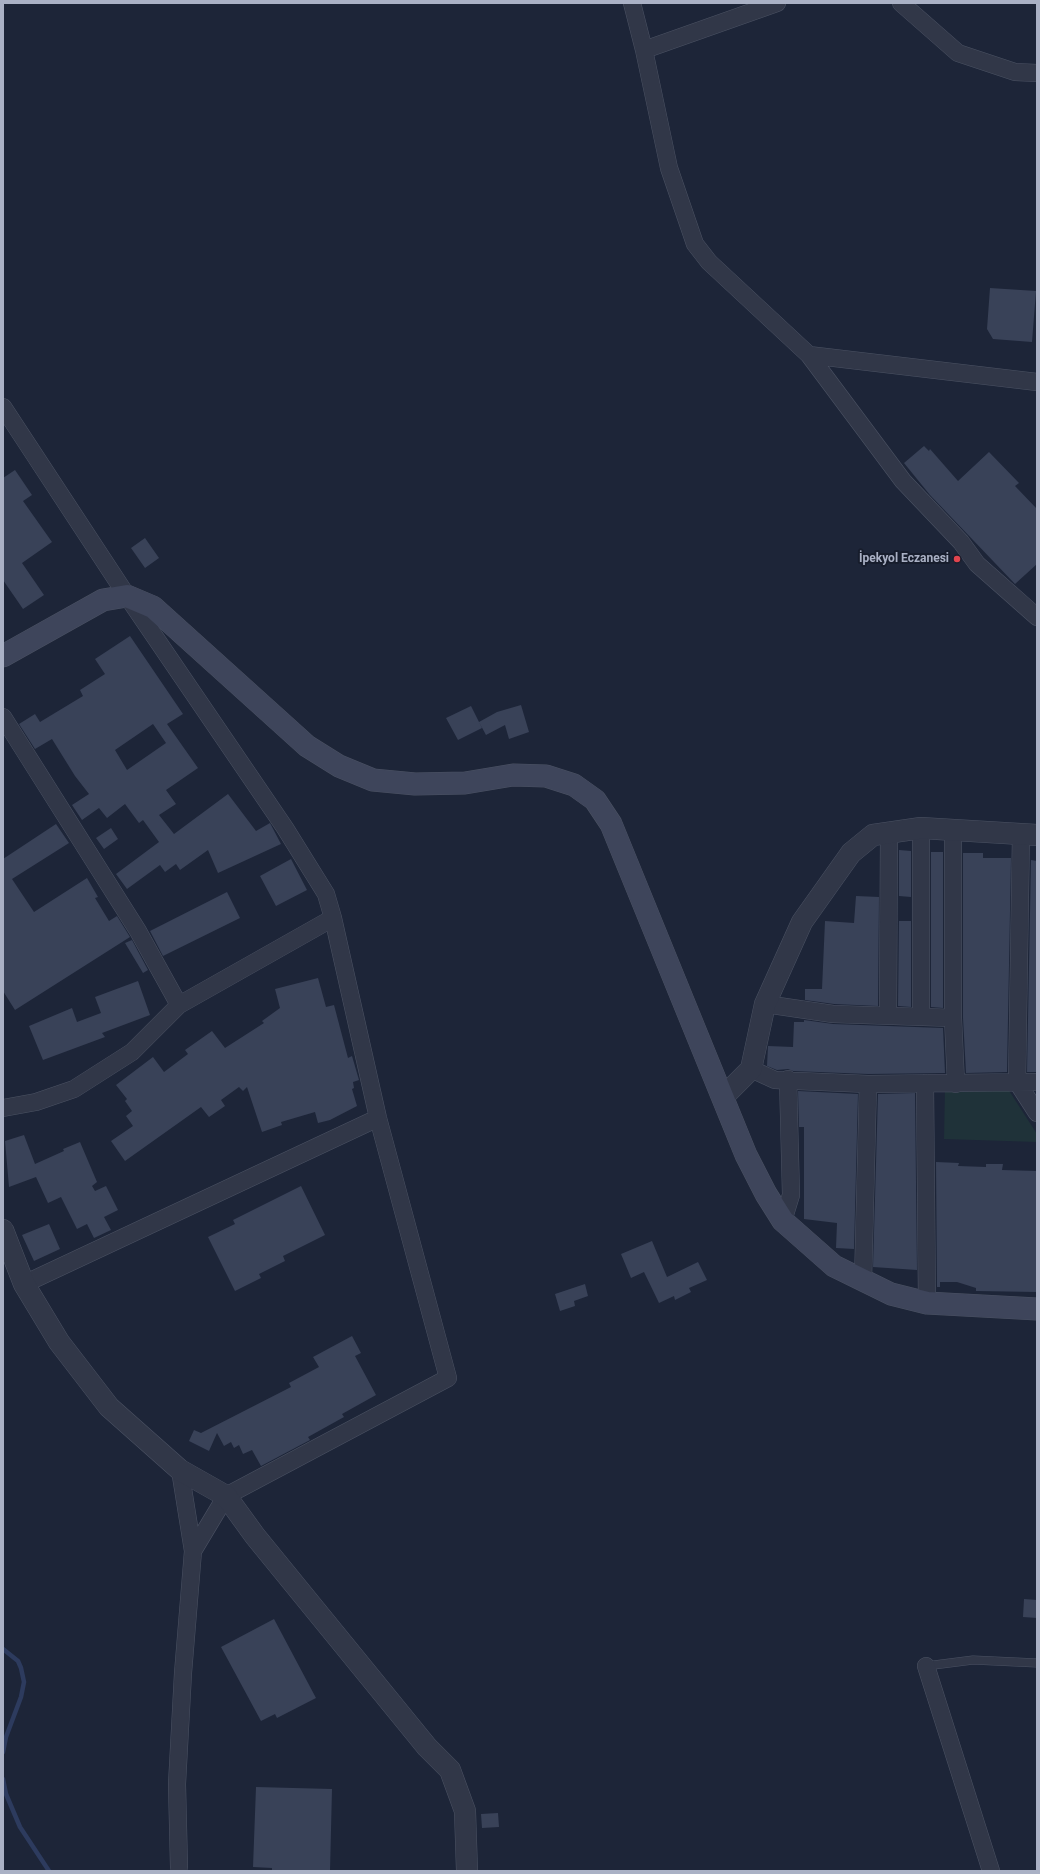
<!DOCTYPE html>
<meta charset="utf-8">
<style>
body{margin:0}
#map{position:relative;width:1040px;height:1874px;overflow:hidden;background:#1d2538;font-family:Roboto,sans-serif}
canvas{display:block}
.frame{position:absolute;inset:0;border:4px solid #aab1c5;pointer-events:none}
</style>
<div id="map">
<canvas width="1040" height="1874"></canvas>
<div class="frame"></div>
</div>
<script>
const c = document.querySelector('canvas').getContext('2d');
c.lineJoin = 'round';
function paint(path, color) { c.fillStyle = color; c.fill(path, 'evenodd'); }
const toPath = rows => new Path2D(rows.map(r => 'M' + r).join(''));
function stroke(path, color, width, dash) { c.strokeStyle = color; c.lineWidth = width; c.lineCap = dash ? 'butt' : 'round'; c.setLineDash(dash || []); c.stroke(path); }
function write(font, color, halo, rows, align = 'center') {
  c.font = font + ' Roboto,sans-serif'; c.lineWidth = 4; c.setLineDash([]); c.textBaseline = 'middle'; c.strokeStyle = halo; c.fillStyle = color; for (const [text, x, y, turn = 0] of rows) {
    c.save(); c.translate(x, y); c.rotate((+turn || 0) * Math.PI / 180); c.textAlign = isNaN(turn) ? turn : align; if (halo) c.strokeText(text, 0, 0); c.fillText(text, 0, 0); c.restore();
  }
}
paint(toPath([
 [945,1086,1008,1089,1037,1134,1037,1142,944,1139]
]), '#1f3239');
stroke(toPath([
 [3,1649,18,1661,21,1668,24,1682,21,1697,6,1737,3,1752],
 [3,1779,6,1794,20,1827,49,1871]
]), '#2d3b5e', 4.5);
paint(toPath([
 [990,288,1036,291,1032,342,993,339,987,329],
 [924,446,929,451,930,449,958,481,989,452,1019,483,1015,486,1037,509,1037,564,1015,584,930,495,904,463],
 [15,470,32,495,23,501,52,542,22,563,44,595,23,609,3,580,3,478],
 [145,538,159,558,145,568,131,548],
 [130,636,183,714,167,724,198,768,166,790,176,804,159,815,174,834,228,794,256,831,270,823,281,844,218,873,208,850,180,870,176,864,165,872,160,865,127,889,116,874,159,842,143,820,139,823,125,804,107,818,99,808,82,820,72,805,89,794,75,776,52,739,35,749,19,724,35,714,40,722,83,696,80,690,105,674,95,659],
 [153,724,166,743,127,770,115,750],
 [521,705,529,732,509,739,505,725,486,735,479,722,497,712],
 [471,706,482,728,458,740,446,718],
 [56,824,69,843,12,879,34,912,87,878,98,897,95,898,109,921,117,916,130,937,15,1010,3,991,3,859],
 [111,828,118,839,104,849,96,838],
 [899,850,911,851,911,897,899,896],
 [931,852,943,852,943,1008,931,1007],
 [963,853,983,853,983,858,1011,858,1007,1072,966,1073,963,1018],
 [291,859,307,890,276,906,260,876],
 [1031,860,1037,861,1037,1072,1027,1072],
 [227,892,240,918,163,956,150,931],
 [856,896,879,897,878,1006,834,1004,805,1000,805,989,822,989,825,921,854,923],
 [911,919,911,1007,898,1006,899,921,911,921],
 [132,940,148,970,143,973,125,943],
 [318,978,326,1007,334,1005,348,1058,352,1056,359,1080,353,1082,354,1088,352,1089,357,1106,330,1120,318,1123,315,1112,281,1122,282,1125,262,1132,247,1087,243,1091,239,1087,221,1100,225,1106,209,1117,201,1107,125,1161,111,1141,133,1126,126,1116,132,1111,125,1101,127,1099,116,1085,153,1057,164,1072,188,1054,185,1050,212,1031,225,1048,264,1023,262,1021,280,1008,275,989],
 [138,981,150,1015,102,1033,105,1037,43,1060,29,1026,72,1008,77,1022,101,1013,95,997],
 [804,1020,833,1024,943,1028,945,1073,868,1074,793,1071,788,1069,777,1070,767,1066,768,1046,793,1047,794,1022,804,1022],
 [798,1091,858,1094,854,1249,836,1248,837,1223,804,1219,804,1127,799,1127],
 [915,1093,917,1270,873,1267,878,1094],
 [24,1135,35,1164,64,1151,63,1149,80,1142,97,1182,92,1186,95,1191,106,1186,118,1210,104,1217,111,1230,94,1238,87,1224,77,1229,61,1197,48,1203,36,1177,9,1187,5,1141],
 [936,1162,959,1163,958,1166,986,1167,986,1164,1003,1164,1002,1170,1037,1171,1037,1292,976,1291,976,1288,957,1282,940,1282,940,1287,937,1287],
 [301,1186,325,1235,283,1256,285,1261,259,1274,261,1278,235,1291,208,1237,235,1224,233,1220],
 [49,1224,60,1249,34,1261,22,1235],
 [652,1241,667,1277,698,1262,707,1280,689,1288,691,1292,675,1300,674,1296,659,1303,644,1272,631,1278,621,1254],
 [585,1284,588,1296,574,1301,575,1306,560,1311,555,1294],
 [352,1336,361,1353,355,1356,376,1395,342,1414,344,1417,308,1437,310,1440,261,1466,252,1450,243,1454,239,1445,234,1448,231,1442,224,1446,217,1433,209,1451,189,1441,194,1430,201,1433,291,1387,289,1383,319,1367,313,1357],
 [1024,1599,1037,1600,1037,1618,1023,1617],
 [274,1619,316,1698,277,1718,275,1714,261,1721,221,1647],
 [256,1787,332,1789,330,1871,272,1871,272,1868,253,1867],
 [498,1813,499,1827,482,1828,481,1814]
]), '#394258');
const service = toPath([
 [926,1666,973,1660,1037,1663]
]);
const minor = toPath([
 [632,3,644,50,669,168,695,244,709,262,809,355,903,481,961,542,977,564,1037,617],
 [901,3,958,53,1015,72,1037,73],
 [644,50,777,3],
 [809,355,1037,382],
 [3,407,127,596,285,828,326,894,333,918,378,1118,448,1378,226,1496,193,1551,183,1673,177,1784,179,1867],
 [3,717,138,931,179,1005],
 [921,828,921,1017],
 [953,830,953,1018,956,1084],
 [1021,834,1017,1082,1037,1113],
 [765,1004,833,1014,953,1018],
 [888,1014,889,833],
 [751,1069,775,1080,868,1084,1037,1082],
 [925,1083,927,1303],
 [3,1108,36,1102,74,1089,132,1052,179,1005,333,918],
 [783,1221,791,1195,788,1079],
 [863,1281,868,1084],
 [24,1284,378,1118],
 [180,1470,193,1551],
 [926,1666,991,1871]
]);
const tertiary = toPath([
 [723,1097,751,1069,765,1004,802,922,851,853,873,835,921,828,1037,835],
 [3,1230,24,1284,59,1342,109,1407,180,1470,226,1496,255,1536,427,1747,450,1770,465,1811,467,1871]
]);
const secondary = toPath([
 [3,656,103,600,127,596,153,607,307,746,339,766,373,780,415,784,465,783,513,775,546,776,574,785,595,800,611,824,746,1155,766,1194,783,1221,834,1266,891,1294,927,1303,1037,1309]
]);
stroke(service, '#4b5263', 9);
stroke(minor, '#4b5263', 18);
stroke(tertiary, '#4b5263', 22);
stroke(secondary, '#4b5263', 23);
stroke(service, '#313748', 8);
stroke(minor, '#313748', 17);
stroke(tertiary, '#313748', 21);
stroke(secondary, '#3e455b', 22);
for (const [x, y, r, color] of [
 [957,559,4,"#e0444e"]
]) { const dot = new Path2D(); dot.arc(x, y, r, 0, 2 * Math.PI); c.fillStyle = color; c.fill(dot); stroke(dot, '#171d2c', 1.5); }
write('bold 12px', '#aab1c5', '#171d2c', [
 ["İpekyol Eczanesi",949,559]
], 'right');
</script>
